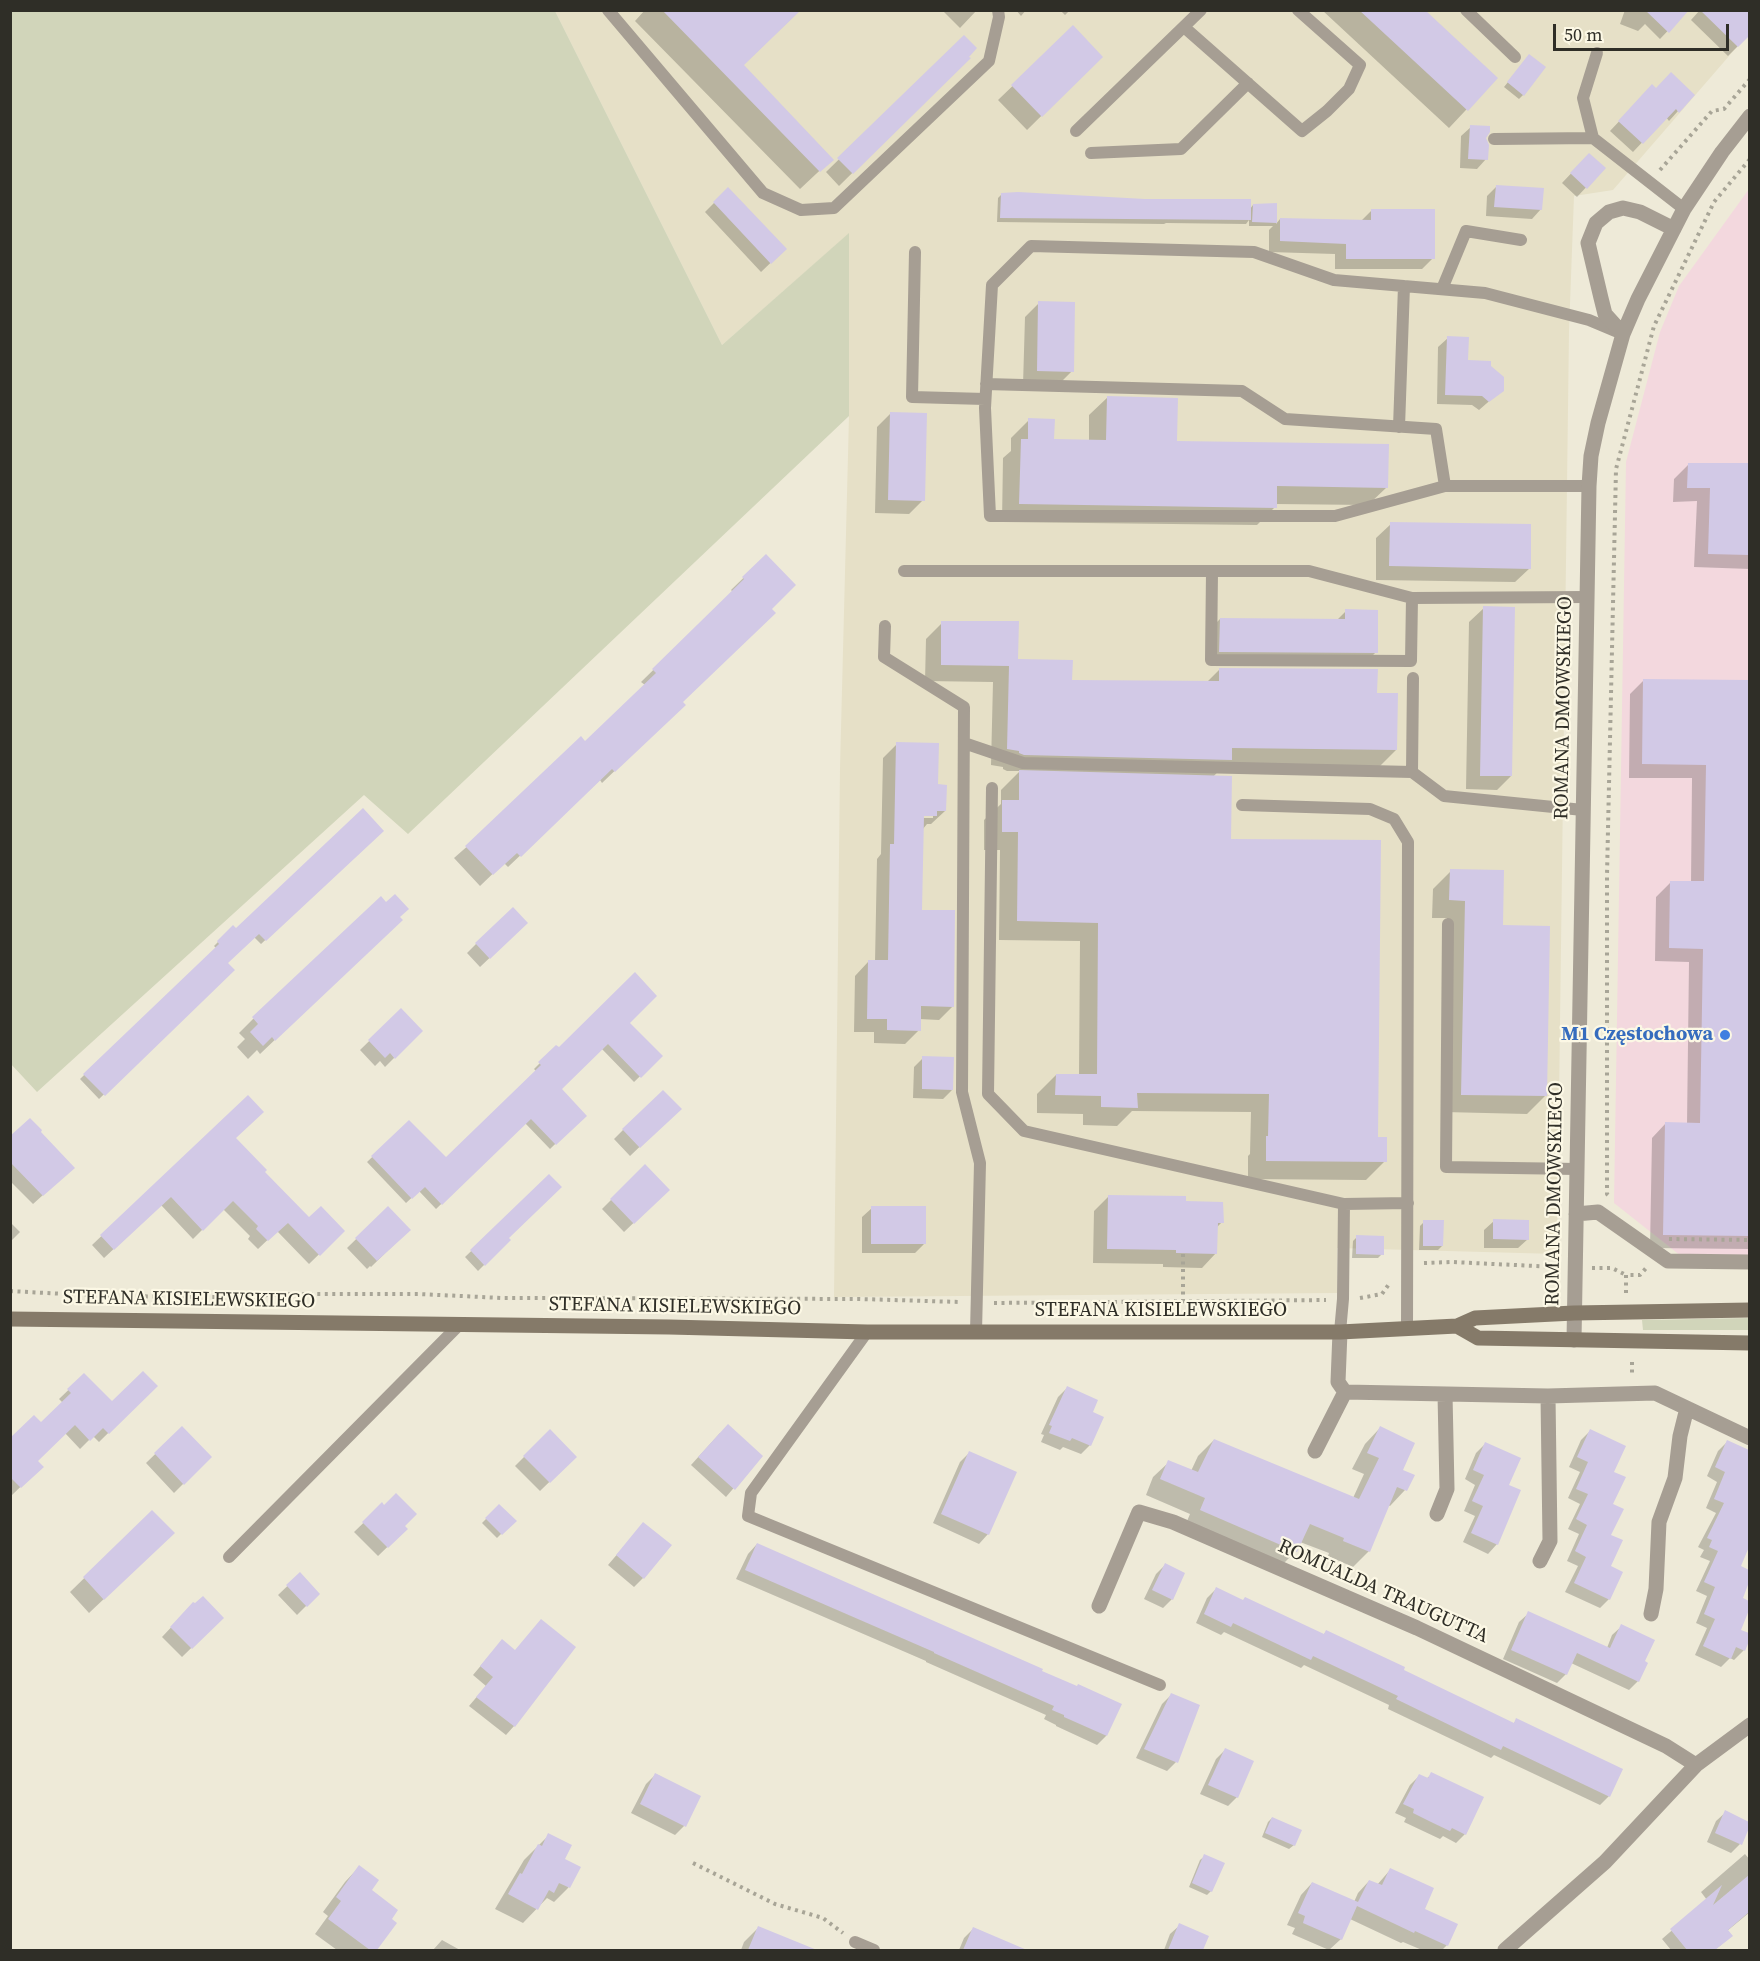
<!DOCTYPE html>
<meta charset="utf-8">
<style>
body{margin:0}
#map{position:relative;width:1760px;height:1961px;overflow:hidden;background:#eeead8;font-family:"Source Serif 4",serif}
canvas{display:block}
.frame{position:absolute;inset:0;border:12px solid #2f2e27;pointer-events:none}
.scale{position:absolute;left:1553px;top:24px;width:176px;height:27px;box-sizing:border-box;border:3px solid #2f2e27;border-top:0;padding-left:8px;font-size:18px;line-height:21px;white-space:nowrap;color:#2f2e27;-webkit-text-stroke:4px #fcf8e5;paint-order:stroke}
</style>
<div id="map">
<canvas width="1760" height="1961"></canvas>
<div class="frame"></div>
<div class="scale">50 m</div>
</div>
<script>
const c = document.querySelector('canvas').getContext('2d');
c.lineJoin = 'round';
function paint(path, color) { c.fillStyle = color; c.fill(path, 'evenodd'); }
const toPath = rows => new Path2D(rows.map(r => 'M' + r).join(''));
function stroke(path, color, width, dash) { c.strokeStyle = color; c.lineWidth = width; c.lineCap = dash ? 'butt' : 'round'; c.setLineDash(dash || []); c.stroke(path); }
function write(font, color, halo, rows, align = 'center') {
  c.font = font + ' "Source Serif 4",serif'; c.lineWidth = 4.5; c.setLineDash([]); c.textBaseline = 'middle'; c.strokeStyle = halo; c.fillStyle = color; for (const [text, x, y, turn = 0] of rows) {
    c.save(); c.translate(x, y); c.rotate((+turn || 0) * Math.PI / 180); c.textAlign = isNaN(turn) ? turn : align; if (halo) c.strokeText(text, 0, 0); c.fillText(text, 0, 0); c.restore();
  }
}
paint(toPath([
 [1749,189,1749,1256,1681,1256,1614,1203,1626,462,1660,332,1679,286]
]), '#f3d8de');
paint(toPath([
 [555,11,1749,11,1749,33,1613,190,1574,196,1569,331,1557,1254,1337,1248,1337,1293,834,1297,840,768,849,416,849,234,722,345]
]), '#e6e0c7');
paint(toPath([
 [10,11,555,11,722,345,849,233,849,416,408,834,364,795,37,1092,10,1063],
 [1749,1318,1749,1330,1643,1330,1642,1320]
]), '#d1d5ba');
paint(toPath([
 [645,10,800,10,742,66,832,159,800,189,635,21],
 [942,10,977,10,960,28],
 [1016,10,1026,10,1021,16],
 [1060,10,1070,10,1065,15],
 [1322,10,1423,10,1496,78,1449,128],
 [1625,10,1670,10,1679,19,1660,39,1645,24,1638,31,1620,24],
 [1700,10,1750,10,1750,34,1728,56,1691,20],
 [1073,28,1101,57,1027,130,998,100],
 [964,37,969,58,839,186,826,172],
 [1526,60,1523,95,1519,99,1504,87],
 [1671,74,1678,111,1669,121,1666,117,1633,152,1610,131,1643,96,1655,90],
 [1471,127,1484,138,1486,159,1477,169,1460,168,1461,136],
 [1580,164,1604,168,1577,197,1562,183],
 [1496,187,1541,209,1532,219,1486,216,1487,196],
 [728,189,785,249,761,272,705,212],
 [1002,194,1250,209,1253,205,1275,205,1276,224,1280,219,1361,221,1372,210,1433,258,1422,269,1335,269,1335,254,1269,252,1269,230,1273,226,1249,226,1249,220,1246,224,1166,223,1164,224,997,222,998,198],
 [1039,303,1072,371,1058,385,1023,385,1025,317],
 [1448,338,1467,362,1490,367,1502,390,1479,410,1472,405,1437,404,1438,347],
 [1108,397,1175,443,1387,487,1368,505,1275,504,1275,507,1257,525,1002,522,1003,458,1011,451,1011,438,1029,420,1053,441,1089,441,1089,415],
 [891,413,923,500,909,514,875,513,877,427],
 [1688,465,1750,465,1750,569,1694,567,1697,501,1673,502,1674,479],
 [1391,524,1530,568,1515,582,1376,580,1376,538],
 [766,556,672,716,602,783,600,780,508,867,504,863,480,886,454,858,585,743,645,685,641,682,733,592,731,590],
 [1484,608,1511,776,1497,790,1466,789,1469,622],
 [1346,611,1376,652,1364,664,1208,663,1208,631,1220,619,1336,621],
 [942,623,1016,660,1070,681,1207,682,1219,670,1376,694,1396,750,1380,766,1226,763,1213,777,1230,840,1376,1139,1385,1161,1366,1180,1248,1179,1248,1156,1250,1154,1251,1112,1132,1111,1117,1126,1083,1125,1083,1114,1037,1113,1037,1094,1056,1075,1079,1076,1080,941,999,940,1000,850,984,850,984,820,1001,804,1001,790,1020,771,1007,771,1003,769,1003,767,991,765,993,682,925,681,926,639],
 [1644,680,1750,682,1750,1249,1650,1248,1652,1138,1666,1123,1687,1124,1689,962,1655,961,1656,897,1670,883,1691,883,1692,778,1629,778,1630,694],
 [897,744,936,786,945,811,931,824,927,824,922,830,920,911,953,1006,939,1020,919,1019,919,1030,905,1044,874,1043,874,1032,854,1032,855,976,868,962,875,962,877,859,881,854,883,758],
 [916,815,933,815,933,818,916,818],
 [382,831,261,944,254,937,226,963,233,970,99,1099,80,1079,216,948,214,946,233,927,236,930],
 [1451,871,1502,927,1545,1096,1527,1114,1444,1112,1447,918,1432,918,1433,889],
 [398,917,387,933,260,1054,257,1050,248,1059,237,1047,245,1039,239,1033,253,1019],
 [517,932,480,967,467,953,476,944],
 [401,1010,421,1031,385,1067,380,1061,375,1066,360,1050],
 [628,1023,661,1056,634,1082,601,1048,559,1089,585,1115,550,1149,525,1123,436,1209,419,1191,406,1203,367,1162,409,1122,445,1160,536,1071,534,1069,556,1047,559,1049],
 [923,1058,952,1090,943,1099,913,1098,914,1067],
 [248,1097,235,1138,263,1172,309,1219,343,1231,309,1264,277,1231,258,1249,248,1239,250,1236,223,1209,193,1239,161,1205,104,1258,92,1245],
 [670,1118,630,1156,614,1139,623,1130],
 [38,1132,63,1177,33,1204,10,1181,10,1139],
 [645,1166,668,1190,624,1232,602,1209],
 [549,1176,507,1238,509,1240,478,1271,465,1257],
 [1108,1197,1184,1202,1222,1222,1216,1228,1216,1253,1202,1268,1163,1267,1163,1264,1093,1263,1094,1211],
 [388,1208,409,1230,371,1267,370,1266,367,1269,347,1248],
 [872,1208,924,1244,915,1253,862,1253,862,1217],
 [1494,1221,1528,1239,1518,1248,1484,1248,1484,1230],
 [10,1222,20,1232,10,1242],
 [1424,1222,1442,1246,1438,1250,1419,1250,1420,1226],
 [1357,1237,1382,1254,1378,1258,1352,1258,1353,1241],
 [84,1375,112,1403,156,1386,99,1442,93,1436,80,1449,65,1433,37,1461,42,1466,11,1496,10,1440,41,1425,63,1403,59,1399],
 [1067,1388,1091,1413,1090,1445,1081,1454,1063,1447,1060,1450,1041,1442,1044,1435,1041,1434,1058,1397],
 [182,1428,210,1457,174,1493,146,1463],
 [1380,1428,1401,1470,1405,1490,1390,1506,1388,1505,1369,1551,1353,1567,1328,1556,1329,1553,1300,1542,1296,1551,1280,1567,1185,1526,1190,1514,1146,1495,1153,1477,1169,1462,1191,1471,1198,1456,1214,1440,1353,1498,1364,1474,1352,1469,1365,1444],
 [550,1431,575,1457,540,1491,515,1466],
 [1590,1431,1612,1472,1609,1599,1600,1608,1565,1592,1578,1566,1567,1561,1579,1534,1568,1529,1580,1504,1568,1498,1580,1472,1569,1467,1581,1440],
 [720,1433,761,1456,726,1497,691,1465],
 [1727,1442,1750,1451,1750,1511,1742,1526,1750,1529,1750,1544,1739,1567,1750,1572,1750,1579,1741,1599,1750,1603,1750,1607,1739,1630,1750,1635,1750,1637,1744,1650,1734,1660,1730,1658,1721,1667,1695,1655,1707,1628,1696,1623,1707,1596,1696,1591,1710,1561,1700,1557,1704,1550,1698,1547,1716,1513,1706,1508,1717,1482,1707,1476,1718,1451],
 [1485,1444,1507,1486,1519,1491,1497,1544,1488,1554,1463,1542,1475,1516,1464,1511,1475,1485,1465,1479,1476,1453],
 [969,1453,988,1534,979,1544,933,1523,960,1462],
 [382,1505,406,1529,378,1556,354,1532],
 [499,1506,514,1521,497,1538,482,1523],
 [152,1512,159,1547,89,1613,70,1592],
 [643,1524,643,1578,634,1587,608,1565],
 [757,1544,1040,1672,1120,1705,1106,1736,1097,1745,1056,1726,1056,1725,1044,1719,1046,1715,926,1662,926,1661,736,1579,748,1554],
 [1165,1565,1172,1599,1163,1608,1144,1599,1156,1574],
 [300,1574,318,1594,297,1615,278,1595],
 [1216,1589,1323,1635,1326,1632,1402,1671,1513,1724,1517,1720,1609,1796,1600,1805,1494,1755,1491,1758,1388,1709,1389,1705,1304,1665,1301,1668,1224,1632,1221,1635,1196,1623,1207,1598],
 [193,1604,222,1618,182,1657,162,1637],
 [1529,1613,1607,1648,1612,1635,1622,1626,1643,1662,1638,1681,1629,1690,1571,1663,1566,1674,1557,1683,1503,1659,1519,1622],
 [494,1650,514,1651,514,1726,506,1735,469,1706,486,1686,473,1675],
 [1171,1695,1176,1762,1167,1771,1136,1758,1162,1704],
 [1225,1750,1237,1797,1228,1806,1200,1794,1216,1759],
 [656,1774,699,1797,684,1826,675,1835,631,1813,646,1784],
 [1432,1774,1465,1834,1456,1843,1443,1836,1440,1839,1404,1822,1406,1818,1395,1813,1410,1785,1419,1776,1426,1779],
 [1726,1812,1750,1823,1740,1844,1731,1853,1707,1842,1716,1821],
 [1272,1818,1294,1845,1289,1849,1262,1837,1268,1822],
 [549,1835,562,1860,579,1868,568,1888,554,1902,547,1898,523,1923,495,1909,524,1860],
 [1745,1854,1750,1860,1750,1912,1727,1931,1721,1945,1714,1950,1671,1950,1662,1939,1707,1900,1701,1892],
 [1205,1856,1211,1891,1207,1895,1189,1887,1200,1860],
 [359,1867,370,1891,389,1919,395,1923,375,1950,337,1950,315,1934,328,1916,323,1912,345,1882],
 [1390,1870,1423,1910,1447,1945,1442,1950,1422,1950,1403,1942,1401,1943,1350,1919,1341,1939,1329,1950,1292,1934,1295,1928,1287,1925,1301,1895,1312,1883,1354,1902,1358,1893,1369,1881,1377,1885],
 [1180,1925,1207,1937,1201,1950,1164,1950,1170,1934],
 [759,1927,811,1950,741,1950,744,1942],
 [974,1928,1024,1950,959,1950,964,1938],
 [442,1940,460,1950,433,1950]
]), '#0003');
paint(toPath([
 [662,10,801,10,744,65,834,160,820,172],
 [1359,10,1425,10,1498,78,1468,111],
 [1645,10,1689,10,1669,33],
 [1700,10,1749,10,1749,36,1738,47],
 [1073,25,1103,57,1042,117,1011,85],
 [964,35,977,48,969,57,971,58,853,174,837,158],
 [1529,54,1546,67,1524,96,1507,82],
 [1671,72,1695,95,1679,113,1676,109,1643,144,1618,121,1652,84,1656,88],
 [1470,125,1490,126,1490,132,1486,138,1489,145,1488,160,1468,159],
 [1589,153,1606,168,1587,189,1570,173],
 [1496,185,1544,188,1542,210,1494,207],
 [728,187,787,249,771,264,713,202],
 [1018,192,1145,199,1251,199,1251,220,1000,218,1001,193],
 [1277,203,1277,223,1252,222,1253,204],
 [1371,209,1435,209,1435,259,1346,259,1346,244,1280,241,1280,218,1371,220],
 [1038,301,1075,302,1074,372,1037,371],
 [1447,336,1469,337,1468,360,1491,361,1491,366,1504,377,1504,391,1489,402,1482,396,1445,395],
 [1107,396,1178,398,1177,441,1389,444,1388,488,1277,486,1277,508,1019,504,1021,439,1028,439,1028,418,1055,419,1054,439,1106,440],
 [890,412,927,413,925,501,888,500],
 [1688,463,1749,463,1749,555,1708,554,1710,488,1687,488],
 [1390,522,1531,524,1531,569,1389,566],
 [766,554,796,585,772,609,776,613,683,702,686,705,615,772,612,769,521,857,517,853,493,875,465,846,581,736,585,741,656,673,652,669,744,579,742,577],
 [1483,606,1515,607,1512,776,1480,776],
 [1345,609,1378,610,1378,653,1219,652,1220,618,1345,619],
 [941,621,1019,621,1018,659,1073,660,1072,680,1219,681,1219,668,1378,669,1377,693,1398,693,1397,750,1232,748,1232,760,1024,755,1019,753,1019,751,1007,749,1009,666,941,665],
 [1643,679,1749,680,1749,1236,1663,1235,1665,1122,1700,1123,1703,949,1669,948,1670,881,1704,881,1706,765,1642,764],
 [896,742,939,743,938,784,947,785,946,811,937,811,937,816,924,816,922,910,955,910,954,1007,921,1006,921,1031,887,1030,887,1019,867,1019,868,960,888,960,890,844,894,844],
 [1019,770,1232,776,1231,839,1381,840,1378,1137,1387,1137,1387,1162,1266,1161,1266,1136,1268,1136,1269,1094,1137,1093,1138,1108,1101,1107,1101,1096,1055,1095,1056,1074,1097,1074,1098,923,1017,921,1018,832,1002,832,1002,800,1019,800],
 [363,808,384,831,266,941,259,934,228,963,235,970,105,1096,83,1074,219,944,217,941,233,925,236,928],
 [1450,869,1504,870,1503,925,1550,926,1547,1096,1461,1095,1465,901,1449,900],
 [395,894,409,909,400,917,403,920,275,1041,272,1037,263,1046,250,1032,258,1024,252,1017,381,896,386,902],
 [513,907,528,923,490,959,475,943],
 [635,972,657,996,630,1023,663,1056,641,1078,608,1044,562,1089,587,1116,556,1145,531,1119,442,1205,425,1187,412,1199,371,1156,409,1120,446,1157,541,1065,538,1062,556,1045,559,1047],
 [401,1008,423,1031,395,1059,390,1053,385,1058,368,1040],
 [922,1056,954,1057,953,1090,922,1089],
 [663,1090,682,1109,640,1148,622,1129],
 [248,1095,264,1112,236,1138,267,1170,265,1172,309,1217,321,1206,345,1231,320,1256,288,1223,268,1241,256,1229,258,1226,233,1201,203,1231,171,1197,114,1250,100,1235],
 [30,1118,42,1130,41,1132,75,1168,43,1196,10,1162,10,1136],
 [645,1164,670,1190,634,1224,610,1199],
 [549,1174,562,1187,509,1238,511,1240,485,1266,470,1250],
 [1108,1195,1186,1196,1186,1201,1223,1202,1224,1223,1218,1223,1217,1254,1176,1253,1176,1250,1107,1249],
 [388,1206,411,1230,377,1261,355,1238],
 [871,1206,926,1206,926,1244,871,1244],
 [1493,1219,1529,1220,1529,1240,1493,1239],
 [1423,1220,1444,1220,1443,1246,1423,1246],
 [1356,1235,1384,1236,1384,1255,1356,1254],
 [143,1371,158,1386,109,1434,103,1428,90,1441,75,1425,38,1461,44,1467,21,1488,10,1477,10,1438,34,1415,41,1422,71,1393,67,1389,84,1373,112,1401],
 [1067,1386,1098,1400,1093,1412,1104,1417,1091,1446,1072,1438,1070,1441,1049,1433,1052,1426,1049,1425],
 [728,1424,763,1456,735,1490,698,1457],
 [182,1426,212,1457,184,1485,154,1453],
 [1380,1426,1415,1443,1403,1470,1415,1475,1407,1491,1397,1487,1370,1552,1343,1541,1344,1538,1310,1524,1297,1552,1200,1510,1205,1498,1160,1479,1168,1460,1198,1472,1214,1439,1359,1499,1379,1458,1367,1453],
 [550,1429,577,1457,550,1483,523,1456],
 [1590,1429,1626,1446,1614,1472,1626,1477,1613,1504,1624,1509,1611,1535,1623,1540,1611,1566,1623,1572,1610,1600,1574,1583,1586,1557,1575,1551,1587,1525,1576,1519,1588,1494,1576,1489,1588,1462,1577,1457],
 [1727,1440,1749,1450,1749,1547,1741,1566,1749,1570,1749,1582,1743,1598,1749,1601,1749,1610,1741,1630,1749,1633,1749,1641,1745,1651,1736,1647,1731,1659,1703,1646,1715,1619,1704,1614,1715,1587,1704,1582,1718,1551,1709,1547,1712,1540,1707,1538,1724,1503,1714,1499,1725,1472,1715,1467],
 [1485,1442,1521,1458,1509,1485,1521,1490,1498,1545,1471,1533,1483,1506,1472,1501,1484,1475,1473,1470],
 [969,1451,1017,1472,989,1535,941,1514],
 [396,1493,417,1514,405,1526,408,1529,388,1548,362,1522,382,1502,384,1505],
 [499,1504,517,1521,502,1535,485,1518],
 [152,1510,175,1533,104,1600,83,1577],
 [643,1522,672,1545,644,1579,616,1555],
 [757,1543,1043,1669,1042,1671,1077,1686,1078,1684,1122,1704,1107,1736,1064,1717,1064,1715,1052,1710,1054,1706,934,1653,934,1652,745,1570],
 [1165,1563,1185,1573,1173,1600,1152,1590],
 [300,1572,320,1594,307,1607,286,1585],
 [1216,1587,1243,1600,1245,1597,1324,1634,1326,1630,1405,1667,1404,1670,1514,1723,1516,1718,1623,1769,1610,1797,1503,1746,1501,1750,1396,1699,1398,1696,1313,1656,1311,1660,1233,1623,1231,1627,1204,1614],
 [203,1596,224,1618,192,1649,170,1627,193,1602,195,1603],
 [1528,1611,1610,1648,1621,1624,1655,1640,1645,1661,1648,1663,1639,1682,1577,1653,1567,1675,1511,1650],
 [541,1619,576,1647,515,1727,476,1697,493,1677,480,1666,502,1639,515,1650],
 [1171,1693,1200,1705,1178,1763,1144,1749],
 [1225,1748,1254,1761,1238,1798,1208,1785],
 [1431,1772,1484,1797,1466,1835,1452,1828,1450,1831,1429,1821,1413,1813,1414,1809,1403,1804,1419,1774,1428,1778],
 [655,1773,701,1796,686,1827,640,1804],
 [1725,1810,1749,1822,1749,1828,1742,1845,1715,1833],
 [1272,1817,1302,1830,1295,1846,1265,1833],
 [548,1833,572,1845,565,1859,581,1867,570,1888,559,1883,554,1893,549,1890,538,1910,508,1894,520,1873,522,1874,538,1844,542,1846],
 [1204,1854,1225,1863,1212,1892,1192,1883],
 [359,1865,379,1880,372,1890,398,1910,392,1919,397,1923,377,1950,370,1950,328,1919,341,1901,336,1897],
 [1390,1868,1434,1888,1425,1909,1458,1924,1448,1946,1415,1931,1414,1933,1357,1906,1342,1940,1303,1923,1305,1916,1298,1913,1312,1882,1358,1902,1369,1880,1382,1885],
 [1749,1875,1749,1912,1728,1930,1733,1936,1715,1950,1687,1950,1670,1929,1722,1885,1713,1905],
 [1179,1923,1209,1936,1203,1950,1168,1950],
 [758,1926,817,1950,748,1950],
 [973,1927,1027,1950,963,1950]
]), '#d2c9e6');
stroke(toPath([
 [1660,170,1712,111,1724,109,1750,79],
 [1608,1195,1607,1194,1607,875,1616,469,1654,326,1714,202,1750,159],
 [1669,1239,1750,1240],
 [1183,1254,1183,1301],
 [1424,1263,1452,1262,1557,1267],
 [1592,1268,1612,1268,1626,1275],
 [10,1291,102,1296,224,1297,294,1294,419,1294,502,1298,860,1299,960,1302],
 [1626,1293,1626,1275,1640,1275,1647,1267],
 [1360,1298,1382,1294,1389,1284],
 [994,1303,1326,1300],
 [1632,1362,1632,1377],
 [693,1863,775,1904,823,1918,843,1933]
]), '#a8a597', 4, [3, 4.5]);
stroke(toPath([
 [608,10,763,193,801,210,834,208,989,61,999,17,998,10],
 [1466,10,1515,57],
 [1184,27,1302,131,1327,111,1349,89,1360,65,1298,10],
 [1076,131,1201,10],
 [1593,138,1583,98,1597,53],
 [1494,139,1593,138,1684,209],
 [1091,153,1181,149,1248,83],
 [915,252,912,397,985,399],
 [1442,289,1466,231,1521,240],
 [986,384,1242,391,1285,419,1436,429,1445,486],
 [1399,427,1404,286],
 [1589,486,1445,486,1335,516,990,516,985,408,992,285,1031,246,1254,252,1334,280,1485,293,1589,320,1620,333],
 [904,571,1309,571,1412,598,1587,597],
 [1212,572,1211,660,1411,661,1412,598],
 [885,626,884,657,964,707,962,1092,980,1163,976,1332],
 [964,743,1023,763,1412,772,1444,796,1583,810],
 [1412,772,1413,678],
 [992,788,988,1094,1024,1131,1344,1204,1408,1203],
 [1242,805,1370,809,1394,819,1408,842,1407,1328],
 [1448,924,1446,1167,1577,1169],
 [867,1332,751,1493,748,1516,1160,1685],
 [1340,1332,1343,1299,1344,1204],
 [229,1557,459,1325],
 [855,1942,874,1950]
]), '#a69e93', 12);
stroke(toPath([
 [1623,334,1605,314,1601,298,1588,243,1596,223,1609,212,1623,208,1640,212,1674,229],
 [1576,1214,1598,1212,1668,1261,1750,1262],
 [1340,1332,1338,1382,1345,1392,1548,1396,1655,1393,1750,1438],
 [1574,1340,1589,486,1591,456,1598,423,1623,334,1638,299,1684,209,1722,152,1750,116],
 [1315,1451,1345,1392],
 [1437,1514,1447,1489,1445,1394],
 [1540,1561,1550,1541,1548,1396],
 [1099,1606,1139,1512,1173,1522,1417,1628,1666,1746,1696,1765],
 [1651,1614,1656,1589,1659,1522,1675,1478,1680,1436,1687,1408],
 [1505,1950,1605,1862,1696,1765,1750,1725]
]), '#a69e93', 15);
stroke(toPath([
 [10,1319,669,1327,867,1332,1340,1332,1457,1326,1475,1318,1574,1313,1750,1310],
 [1457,1326,1478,1338,1750,1343]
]), '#857a69', 15);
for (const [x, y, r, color] of [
 [1725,1035,6,"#3f7fe0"]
]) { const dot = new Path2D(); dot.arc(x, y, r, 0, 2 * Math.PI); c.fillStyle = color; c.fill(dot); stroke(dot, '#fcf8e5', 2); }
write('20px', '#2f2e27', '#fcf8e5', [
 ["ROMANA DMOWSKIEGO",1564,708,-89],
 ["ROMANA DMOWSKIEGO",1555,1194,-89],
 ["STEFANA KISIELEWSKIEGO",189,1300,1],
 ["STEFANA KISIELEWSKIEGO",675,1307,1],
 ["STEFANA KISIELEWSKIEGO",1161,1311],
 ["ROMUALDA TRAUGUTTA",1383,1592,24]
]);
write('bold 20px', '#366cbe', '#fcf8e5', [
 ["M1 Częstochowa",1713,1035]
], 'right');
</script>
